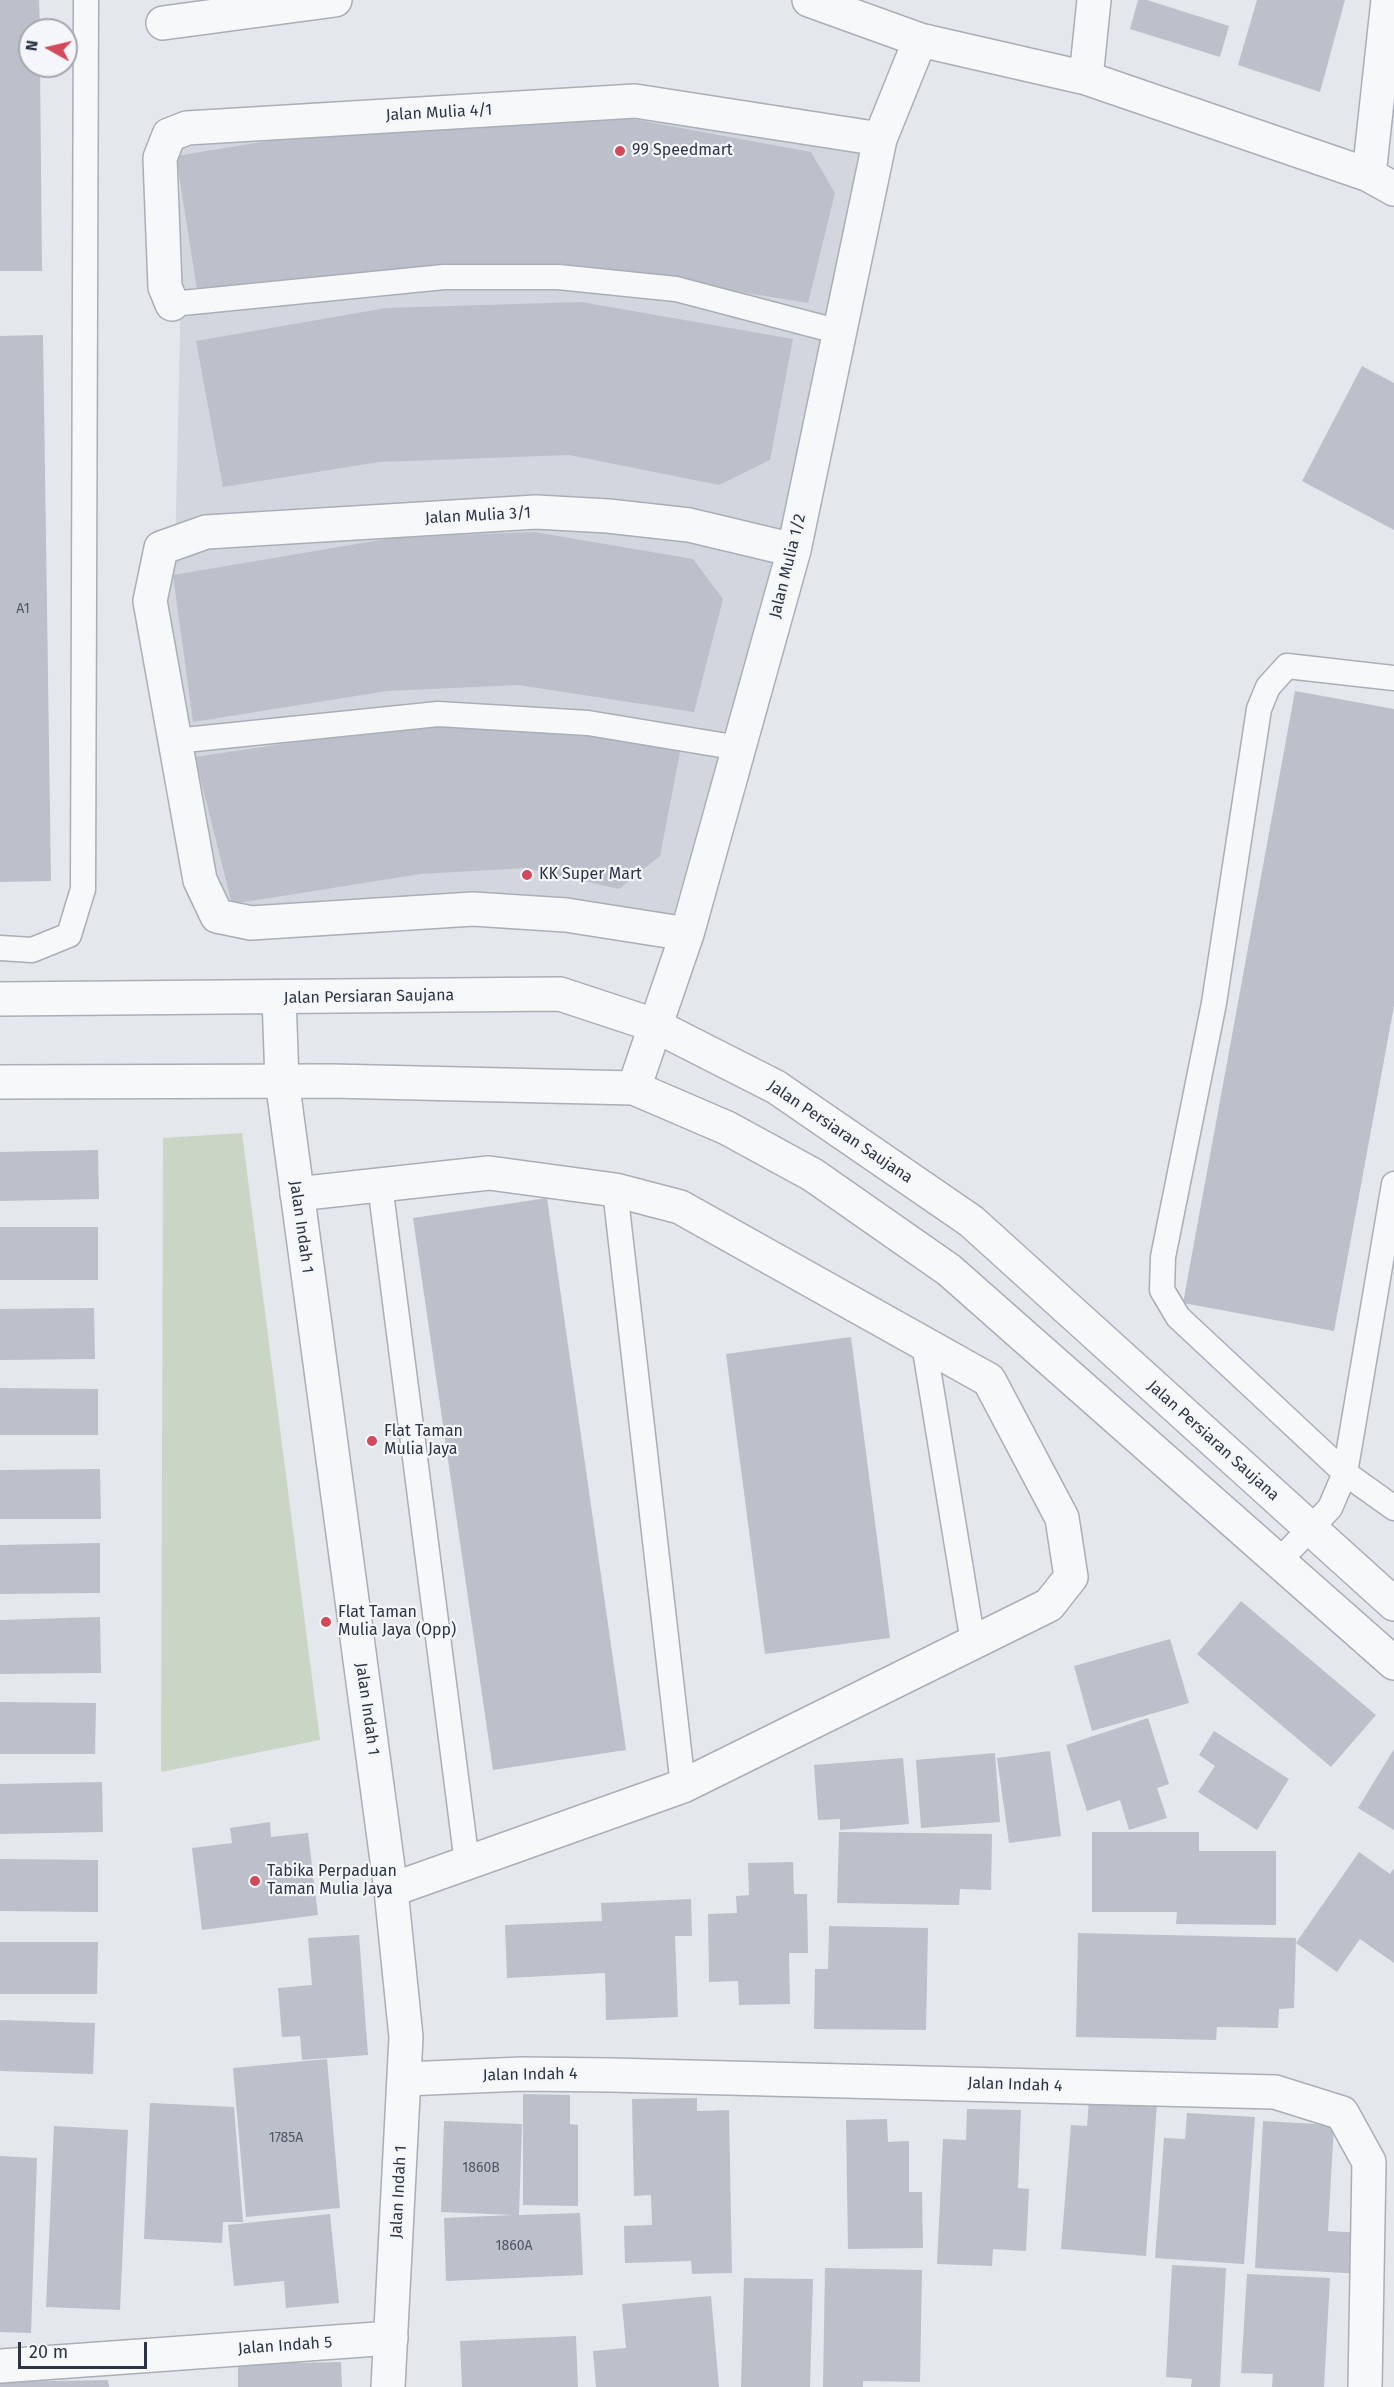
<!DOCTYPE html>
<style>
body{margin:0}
#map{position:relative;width:1394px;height:2387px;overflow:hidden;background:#e4e7ec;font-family:"Fira Sans",sans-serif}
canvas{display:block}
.north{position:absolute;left:18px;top:18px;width:60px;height:60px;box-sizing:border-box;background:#f4f6f9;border:2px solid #a4a8b1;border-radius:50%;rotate:278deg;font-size:16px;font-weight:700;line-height:24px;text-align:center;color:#2b3445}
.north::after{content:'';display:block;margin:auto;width:21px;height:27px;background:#d1495b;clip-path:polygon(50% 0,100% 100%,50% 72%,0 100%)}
.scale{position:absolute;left:18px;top:2342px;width:129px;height:27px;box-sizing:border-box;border:3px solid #2b3445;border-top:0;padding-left:8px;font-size:18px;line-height:21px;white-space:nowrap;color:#2b3445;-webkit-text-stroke:4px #f4f6f9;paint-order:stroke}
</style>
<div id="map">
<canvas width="1394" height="2387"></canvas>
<div class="north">N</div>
<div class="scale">20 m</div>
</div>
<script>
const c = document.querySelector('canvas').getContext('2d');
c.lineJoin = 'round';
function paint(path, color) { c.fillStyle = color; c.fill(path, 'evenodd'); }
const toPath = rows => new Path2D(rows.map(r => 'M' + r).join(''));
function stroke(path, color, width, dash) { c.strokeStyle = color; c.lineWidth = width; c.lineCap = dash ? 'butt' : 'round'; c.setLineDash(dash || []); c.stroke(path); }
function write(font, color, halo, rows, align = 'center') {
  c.font = font + ' "Fira Sans",sans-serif'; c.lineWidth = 4.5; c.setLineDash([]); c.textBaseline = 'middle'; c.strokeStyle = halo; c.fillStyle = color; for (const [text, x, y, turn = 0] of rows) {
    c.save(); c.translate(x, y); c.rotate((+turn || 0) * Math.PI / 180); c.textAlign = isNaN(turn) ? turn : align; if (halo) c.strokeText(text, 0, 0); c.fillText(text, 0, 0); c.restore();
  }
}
paint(toPath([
 [605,110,861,151,782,533,673,916,254,909,222,903,164,599,175,559,181,287,179,148,368,122]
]), '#d2d6de');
paint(toPath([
 [242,1133,320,1740,161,1772,163,1138]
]), '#c9d6c5');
paint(toPath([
 [0,0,39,0,40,30,30,30,30,66,40,66,42,271,0,271],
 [1138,0,1147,0,1229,26,1220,57,1130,29],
 [1257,0,1345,0,1320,92,1238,65],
 [605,114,811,152,835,193,808,303,594,268,376,273,199,302,176,156,360,126],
 [581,302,793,339,770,460,719,485,569,455,379,462,223,487,196,341,386,308],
 [43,335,51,881,0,882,0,336],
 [1362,366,1394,383,1394,530,1302,481],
 [534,532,693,559,723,599,694,712,518,685,387,691,193,722,173,575,398,537],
 [1295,691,1394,709,1394,1006,1334,1331,1183,1303],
 [531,720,681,747,660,856,619,889,526,868,420,874,232,904,195,757,410,725],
 [98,1150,99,1199,0,1201,0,1152],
 [547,1198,626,1750,493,1770,413,1218],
 [0,1227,98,1227,98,1280,0,1280],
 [94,1308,95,1359,0,1360,0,1309],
 [851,1337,890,1638,765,1654,726,1354],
 [0,1388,98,1389,98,1435,0,1435],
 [100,1469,101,1519,0,1519,0,1470],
 [100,1543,100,1593,0,1594,0,1545],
 [1241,1601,1376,1715,1331,1767,1197,1654],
 [100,1617,101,1673,0,1674,0,1620],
 [1170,1639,1189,1703,1092,1731,1074,1666],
 [0,1702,96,1703,95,1754,0,1754],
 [1148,1718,1169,1784,1157,1788,1167,1818,1129,1830,1120,1800,1087,1811,1066,1745],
 [1214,1731,1289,1779,1257,1830,1198,1792,1215,1766,1199,1755],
 [1394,1749,1394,1830,1358,1808],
 [1050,1751,1061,1836,1009,1843,997,1758],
 [995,1753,1000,1822,921,1828,916,1760],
 [903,1758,909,1824,840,1830,840,1819,818,1820,814,1765],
 [102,1782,103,1832,0,1834,0,1784],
 [270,1822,271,1837,308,1833,318,1915,202,1930,192,1848,232,1843,230,1828],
 [839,1832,992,1834,991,1890,960,1889,959,1905,837,1903],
 [1092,1832,1199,1832,1199,1851,1276,1851,1276,1925,1176,1924,1177,1912,1092,1912],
 [1359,1852,1390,1874,1394,1868,1394,1963,1360,1939,1337,1972,1296,1943],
 [0,1859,98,1860,98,1912,0,1911],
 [793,1862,794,1894,807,1894,808,1953,789,1953,790,2004,739,2005,738,1981,709,1982,708,1914,737,1913,736,1896,749,1895,748,1863],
 [691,1899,692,1936,675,1936,678,2017,606,2020,605,1973,507,1978,505,1925,602,1921,601,1903],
 [829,1926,928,1928,926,2030,814,2029,815,1969,828,1969],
 [1078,1933,1296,1938,1294,2008,1279,2009,1278,2028,1217,2027,1216,2040,1076,2037],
 [359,1935,368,2055,302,2060,300,2036,282,2037,278,1988,312,1985,308,1938],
 [0,1942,98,1942,97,1994,0,1994],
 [0,2020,95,2023,93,2074,0,2071],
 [327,2059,340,2208,246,2217,233,2068],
 [523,2094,570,2095,570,2124,578,2125,578,2206,523,2205],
 [697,2098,697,2111,729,2110,732,2273,692,2274,691,2261,625,2263,624,2226,652,2225,651,2195,634,2196,632,2099],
 [1089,2099,1157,2104,1146,2256,1061,2249,1071,2125,1087,2126],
 [150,2103,234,2107,243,2222,223,2222,222,2243,144,2239],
 [967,2109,1021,2110,1018,2188,1029,2189,1026,2251,993,2249,992,2266,937,2264,943,2139,966,2140],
 [1187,2113,1255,2117,1244,2264,1155,2258,1164,2138,1185,2139],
 [887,2119,888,2142,909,2141,909,2192,922,2192,923,2248,848,2249,846,2120],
 [444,2121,522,2124,519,2215,580,2213,583,2275,446,2281,444,2218,513,2215,441,2212],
 [1263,2121,1334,2125,1328,2231,1366,2233,1364,2274,1255,2268],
 [54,2126,128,2130,120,2310,46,2307],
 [0,2156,37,2158,31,2333,0,2332],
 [330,2214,339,2303,286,2308,284,2281,234,2286,228,2225],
 [1172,2265,1226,2268,1220,2387,1191,2387,1192,2379,1166,2377],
 [825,2268,922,2270,920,2382,863,2381,863,2387,823,2387],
 [1247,2274,1330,2278,1324,2387,1272,2387,1273,2374,1241,2373],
 [744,2278,813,2279,810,2387,741,2387],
 [711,2296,719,2387,596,2387,593,2351,626,2348,622,2304],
 [576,2336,578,2387,462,2387,460,2341],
 [341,2362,342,2387,238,2387,238,2364],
 [108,2380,109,2387,0,2387,0,2382]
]), '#bbc0ca');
const service = toPath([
 [172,304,444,277,558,277,676,289,840,332],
 [1394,678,1287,666,1268,687,1259,709,1214,1003,1163,1257,1162,1290,1178,1317,1345,1473,1394,1508],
 [175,741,438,714,588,723,739,748],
 [0,948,32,950,69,935,83,889,86,0],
 [380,1185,467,1863],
 [615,1190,683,1786],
 [924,1344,973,1643],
 [1277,1563,1330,1508,1345,1473,1394,1184]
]);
const minor = toPath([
 [809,0,920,40,1086,78,1369,175,1394,189],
 [163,23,335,0],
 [1086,78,1094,0],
 [1369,175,1388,0],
 [172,304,165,287,160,158,169,135,187,128,635,101,880,139],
 [687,934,566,915,473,909,251,923,217,916,200,880,150,601,161,548,206,532,536,512,608,516,689,525,794,550],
 [634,1088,687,934,794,550,880,139,920,40],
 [297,1194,489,1173,615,1190,680,1207,989,1380,1062,1518,1071,1577,1049,1605,683,1786,391,1890],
 [405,2079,522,2074,611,2075,1275,2092,1342,2113,1369,2162,1365,2387],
 [0,2366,391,2338]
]);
const tertiary = toPath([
 [279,998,282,1080,391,1890,406,2037,388,2387],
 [0,999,560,994,654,1025,776,1087,971,1221,1394,1604],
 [0,1082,331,1081,634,1088,727,1128,813,1175,949,1270,1394,1663]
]);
stroke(service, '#a9aeb7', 27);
stroke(minor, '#a9aeb7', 36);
stroke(tertiary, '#a9aeb7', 36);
stroke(service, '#f7f8fa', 24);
stroke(minor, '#f7f8fa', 33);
stroke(tertiary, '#f7f8fa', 33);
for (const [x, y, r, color] of [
 [620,151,6,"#d1495b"],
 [527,875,6,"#d1495b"],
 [372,1441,6,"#d1495b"],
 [326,1622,6,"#d1495b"],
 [255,1881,6,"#d1495b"]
]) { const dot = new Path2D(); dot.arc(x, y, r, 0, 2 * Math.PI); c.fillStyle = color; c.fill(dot); stroke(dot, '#f4f6f9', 2); }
write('14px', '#4f5766', null, [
 ["A1",23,609],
 ["1785A",286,2138],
 ["1860B",481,2168],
 ["1860A",514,2246]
]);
write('16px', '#2b3445', '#f4f6f9', [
 ["Jalan Mulia 4/1",439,113,-3],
 ["Jalan Mulia 3/1",478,516,-3],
 ["Jalan Mulia 1/2",788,566,-76],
 ["Jalan Persiaran Saujana",369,997,-1],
 ["Jalan Persiaran Saujana",840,1132,34],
 ["Jalan Indah 1",301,1227,82],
 ["Jalan Persiaran Saujana",1213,1441,42],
 ["Jalan Indah 1",367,1709,82],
 ["Jalan Indah 4",530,2075,-1],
 ["Jalan Indah 4",1015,2085,2],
 ["Jalan Indah 1",399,2192,-87],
 ["Jalan Indah 5",285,2346,-4]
]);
write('16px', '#2b3445', '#f4f6f9', [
 ["99 Speedmart",632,151],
 ["KK Super Mart",539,875],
 ["Flat Taman",384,1432],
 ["Mulia Jaya",384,1450],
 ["Flat Taman",338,1613],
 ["Mulia Jaya (Opp)",338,1631],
 ["Tabika Perpaduan",267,1872],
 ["Taman Mulia Jaya",267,1890]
], 'left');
</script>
